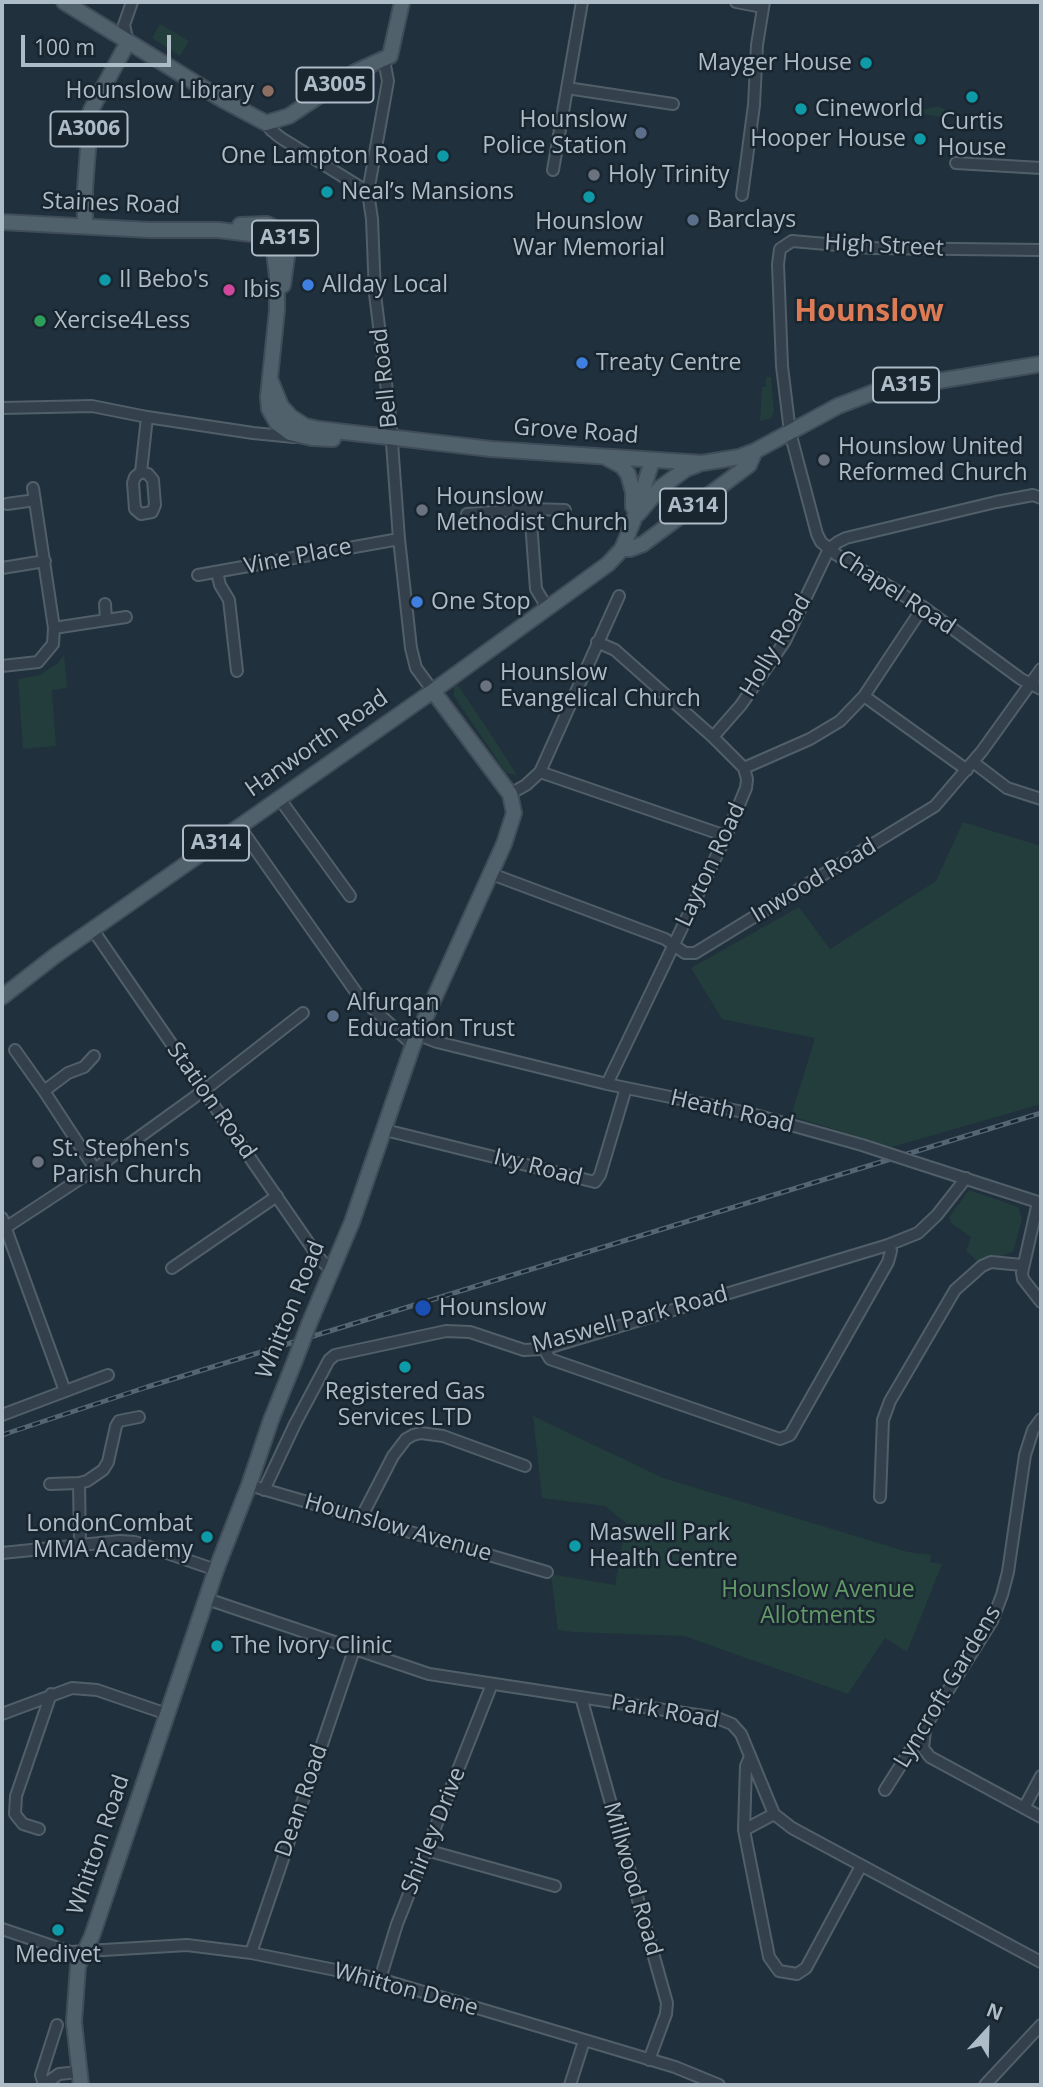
<!DOCTYPE html>
<meta charset="utf-8">
<style>
body{margin:0}
#map{position:relative;width:1043px;height:2087px;overflow:hidden;background:#20303c;font-family:"Open Sans",sans-serif}
canvas{display:block}
.frame{position:absolute;inset:0;border:4px solid #aebcc8;pointer-events:none}
.north{position:absolute;left:952px;top:1996px;width:70px;height:70px;-webkit-text-stroke:5px #192630;paint-order:stroke;rotate:22deg;font-size:19px;font-weight:700;line-height:28px;text-align:center;color:#aebcc8}
.north::after{content:'';display:block;margin:auto;width:24px;height:32px;background:#aebcc8;clip-path:polygon(50% 0,100% 100%,50% 72%,0 100%)}
.scale{position:absolute;left:21px;top:35px;width:150px;height:32px;box-sizing:border-box;border:4px solid #aebcc8;border-top:0;padding-left:9px;font-size:21px;line-height:24px;white-space:nowrap;color:#aebcc8;-webkit-text-stroke:5px #192630;paint-order:stroke}
</style>
<div id="map">
<canvas width="1043" height="2087"></canvas>
<div class="frame"></div>
<div class="north">N</div>
<div class="scale">100 m</div>
</div>
<script>
const c = document.querySelector('canvas').getContext('2d');
c.lineJoin = 'round';
function paint(path, color) { c.fillStyle = color; c.fill(path, 'evenodd'); }
const toPath = rows => new Path2D(rows.map(r => 'M' + r).join(''));
function stroke(path, color, width, dash) { c.strokeStyle = color; c.lineWidth = width; c.lineCap = dash ? 'butt' : 'round'; c.setLineDash(dash || []); c.stroke(path); }
function write(font, color, halo, rows, align = 'center') {
  c.font = font + ' "Open Sans",sans-serif'; c.lineWidth = 5; c.setLineDash([]); c.textBaseline = 'middle'; c.strokeStyle = halo; c.fillStyle = color; for (const [text, x, y, turn = 0] of rows) {
    c.save(); c.translate(x, y); c.rotate((+turn || 0) * Math.PI / 180); c.textAlign = isNaN(turn) ? turn : align; if (halo) c.strokeText(text, 0, 0); c.fillText(text, 0, 0); c.restore();
  }
}
paint(toPath([
 [160,24,189,41,180,56,152,38],
 [939,106,947,111,949,115,948,118,911,112],
 [766,377,771,377,774,412,771,418,760,421,762,387,766,387],
 [64,655,67,688,52,690,56,746,23,749,18,679,40,675,58,663],
 [457,684,488,730,517,775,506,773,454,696,454,687],
 [963,822,1041,846,1041,1104,892,1147,791,1116,815,1038,722,1019,691,968,799,907,830,949,936,881],
 [969,1190,1018,1207,1022,1218,1013,1252,979,1263,966,1251,971,1237,951,1223,949,1217],
 [533,1416,663,1478,908,1552,931,1555,930,1562,942,1564,907,1652,885,1638,848,1694,684,1636,573,1632,558,1630,551,1574,615,1585,626,1523,605,1506,542,1498]
]), '#223d3b');
const minor = toPath([
 [736,2,762,7],
 [128,42,124,25,132,2],
 [384,60,388,81,368,192,372,219,375,294,390,415,399,539,411,648,416,668,433,691],
 [567,88,673,104],
 [266,123,271,130,281,138,368,192],
 [956,163,1041,168],
 [553,170,582,2],
 [742,195,754,105,757,45,764,2],
 [1041,250,872,248,792,241,780,249,778,264,782,366,790,432,817,534,821,542,837,555,923,607,1021,679,1041,689],
 [2,408,92,406,147,417,253,433,294,437],
 [141,472,135,477,133,483,135,509,141,514,152,512,155,505,153,480,148,474,141,472,147,417],
 [7,504,35,500],
 [467,514,530,509],
 [2,568,45,561],
 [217,572,220,585,229,600,237,671],
 [198,575,399,539],
 [105,604,106,620],
 [548,609,536,589,530,509,565,510],
 [54,628,126,617],
 [597,642,615,650,713,737,744,768,747,779,746,788,726,836,607,1084],
 [2,666,38,662,53,644,54,628,33,488],
 [864,696,967,770],
 [713,737,741,705,785,641,829,549,838,542,846,538,996,502,1033,495,1041,498],
 [973,762,1007,788,1041,799],
 [744,768,810,739,840,721,864,696,923,607],
 [540,772,726,836],
 [510,794,526,785,540,772,619,596],
 [279,798,350,896],
 [239,826,358,995,413,1045],
 [489,873,665,939,685,953,695,953,935,806,982,751,1041,669],
 [93,930,319,1258,332,1271],
 [419,1035,437,1042,607,1084,748,1113,862,1145],
 [15,1050,44,1091],
 [94,1056,84,1067,68,1073,44,1091,95,1169],
 [385,1130,595,1182,600,1175,626,1088],
 [917,1163,1041,1203],
 [1038,1202,1022,1273,1023,1279,1041,1302],
 [2,1218,65,1391],
 [2,1230,95,1169,203,1091,303,1013],
 [172,1268,277,1196],
 [544,1349,550,1359,780,1439,790,1435,888,1262,891,1251,888,1245],
 [2,1415,108,1375],
 [79,1483,87,1481,103,1470,108,1462,116,1426,119,1421,139,1417],
 [50,1484,79,1483,80,1544],
 [249,1485,547,1572],
 [264,1490,295,1424,329,1360,335,1355,446,1331,470,1332,524,1350,544,1349,888,1245,918,1233,937,1215,966,1178],
 [880,1497,883,1420,890,1401,955,1290,982,1266,991,1262,1022,1265],
 [362,1516,393,1456,406,1439,413,1435,421,1433,443,1436,525,1466],
 [2,1553,120,1541,135,1542,216,1570],
 [207,1599,429,1674,717,1718,732,1724,741,1734,774,1814,792,1828,1041,1962],
 [581,1697,667,2003,666,2014,649,2060],
 [2,1714,72,1688,97,1690,167,1714],
 [925,1731,923,1748,930,1757,1041,1817],
 [885,1790,992,1621,1002,1595,1008,1572,1025,1455,1033,1430,1041,1419],
 [1024,1808,1041,1776],
 [774,1814,744,1830,769,1957,779,1971,797,1974,806,1968,861,1866],
 [39,1829,23,1824,15,1814,16,1796,51,1694],
 [744,1830,746,1766,749,1759],
 [426,1850,555,1886],
 [2,1929,70,1952,187,1945,251,1953,380,1979,675,2067,719,2085],
 [251,1953,354,1650],
 [380,1979,397,1924,492,1684],
 [44,2084,41,2075,57,2025],
 [44,2085,59,2074,79,2072],
 [570,2085,584,2041],
 [985,2085,1041,2025]
]);
const major = toPath([
 [64,2,223,100,266,123,289,116,355,72,390,56,402,2],
 [2,222,150,230,218,230,260,235,271,244,274,251,277,277,277,310,268,397,269,409,277,423,290,433,312,438,333,439],
 [240,225,267,224,275,228,285,237,288,249,283,285],
 [85,226,85,189,91,110,128,42],
 [270,379,281,406,291,417,305,426,319,429,491,449,702,463,739,457,755,451,838,406,877,391,1041,364],
 [607,458,622,466,628,474,633,492,633,507],
 [638,514,660,488,686,469,697,465],
 [622,549,630,549,643,544,749,465,755,451],
 [2,997,56,955,433,691,608,564,622,549,634,519,652,461],
 [309,1324,352,1222,413,1045,504,844,514,813,510,794,433,691],
 [81,2085,74,2022,78,1966,92,1936,216,1570,249,1485,271,1420,294,1363]
]);
stroke(minor, '#515f69', 14);
stroke(major, '#404d58', 18);
stroke(minor, '#34414c', 10);
stroke(major, '#51616c', 14);
const rail = toPath([
 [2,1435,147,1387,1041,1113]
]);
stroke(rail, '#556673', 5);
stroke(rail, '#192630', 2.5, [8]);
const minorBridge = toPath([
 [862,1145,917,1163]
]);
const majorBridge = toPath([
 [294,1363,309,1324]
]);
stroke(minorBridge, '#515f69', 14, []);
stroke(majorBridge, '#404d58', 18, []);
stroke(minorBridge, '#34414c', 10);
stroke(majorBridge, '#51616c', 14);
for (const [x, y, r, color] of [
 [866,63,7,"#0f9aa8"],
 [268,91,7,"#8d6e63"],
 [972,97,7,"#0f9aa8"],
 [801,109,7,"#0f9aa8"],
 [641,133,7,"#5c6f8a"],
 [920,139,7,"#0f9aa8"],
 [443,156,7,"#0f9aa8"],
 [594,175,7,"#6b7280"],
 [327,192,7,"#0f9aa8"],
 [589,197,7,"#0f9aa8"],
 [693,220,7,"#5c6f8a"],
 [105,280,7,"#0f9aa8"],
 [308,285,7,"#3f7fe0"],
 [229,290,7,"#d1479c"],
 [40,321,7,"#2e9e5b"],
 [582,363,7,"#3f7fe0"],
 [824,460,7,"#6b7280"],
 [422,510,7,"#6b7280"],
 [417,602,7,"#3f7fe0"],
 [486,686,7,"#6b7280"],
 [333,1016,7,"#5c6f8a"],
 [38,1162,7,"#6b7280"],
 [423,1308,9,"#1a4fb4"],
 [405,1367,7,"#0f9aa8"],
 [207,1537,7,"#0f9aa8"],
 [575,1546,7,"#0f9aa8"],
 [217,1646,7,"#0f9aa8"],
 [58,1930,7,"#0f9aa8"]
]) { const dot = new Path2D(); dot.arc(x, y, r, 0, 2 * Math.PI); c.fillStyle = color; c.fill(dot); stroke(dot, '#192630', 2.5); }
for (const [x, y, w] of [
 [335,85,77],
 [89,129,77],
 [285,238,66],
 [906,385,66],
 [693,506,66],
 [216,843,66]
]) { const box = new Path2D(); box.roundRect(x - w / 2, y - 17.5, w, 35, 5); c.fillStyle = '#192630'; c.fill(box); stroke(box, '#aebcc8', 2); }
write('bold 21px', '#aebcc8', null, [
 ["A3005",335,85],
 ["A3006",89,129],
 ["A315",285,238],
 ["A315",906,385],
 ["A314",693,506],
 ["A314",216,843]
]);
write('23px', '#aebcc8', '#192630', [
 ["Mayger House",852,63,"right"],
 ["Hounslow Library",254,91,"right"],
 ["Cineworld",815,109],
 ["Hounslow",627,120,"right"],
 ["Police Station",627,146,"right"],
 ["Curtis",972,122,"center"],
 ["House",972,148,"center"],
 ["Hooper House",906,139,"right"],
 ["One Lampton Road",429,156,"right"],
 ["Holy Trinity",608,175],
 ["Neal’s Mansions",341,192],
 ["Barclays",707,220],
 ["Hounslow",589,222,"center"],
 ["War Memorial",589,248,"center"],
 ["Il Bebo's",119,280],
 ["Allday Local",322,285],
 ["Ibis",243,290],
 ["Xercise4Less",54,321],
 ["Treaty Centre",596,363],
 ["Hounslow United",838,447],
 ["Reformed Church",838,473],
 ["Hounslow",436,497],
 ["Methodist Church",436,523],
 ["One Stop",431,602],
 ["Hounslow",500,673],
 ["Evangelical Church",500,699],
 ["Alfurqan",347,1003],
 ["Education Trust",347,1029],
 ["St. Stephen's",52,1149],
 ["Parish Church",52,1175],
 ["Hounslow",439,1308],
 ["Registered Gas",405,1392,"center"],
 ["Services LTD",405,1418,"center"],
 ["LondonCombat",193,1524,"right"],
 ["MMA Academy",193,1550,"right"],
 ["Maswell Park",589,1533],
 ["Health Centre",589,1559],
 ["The Ivory Clinic",231,1646],
 ["Medivet",58,1955,"center"]
], 'left');
write('23px', '#aebcc8', '#192630', [
 ["Staines Road",111,204,2],
 ["High Street",884,246,3],
 ["Bell Road",385,378,-96],
 ["Grove Road",576,432,4],
 ["Vine Place",298,557,-11],
 ["Chapel Road",896,593,33],
 ["Holly Road",776,646,-59],
 ["Hanworth Road",317,744,-35],
 ["Layton Road",711,865,-65],
 ["Inwood Road",814,881,-31],
 ["Station Road",211,1101,55],
 ["Heath Road",732,1112,13],
 ["Ivy Road",538,1168,14],
 ["Whitton Road",291,1310,-68],
 ["Maswell Park Road",630,1320,-15],
 ["Hounslow Avenue",398,1528,16],
 ["Lyncroft Gardens",948,1687,-59],
 ["Park Road",665,1712,10],
 ["Dean Road",302,1801,-71],
 ["Shirley Drive",434,1831,-68],
 ["Whitton Road",99,1845,-71],
 ["Millwood Road",632,1879,74],
 ["Whitton Dene",406,1990,15]
]);
write('23px', '#639b68', '#192630', [
 ["Hounslow Avenue",818,1590],
 ["Allotments",818,1616]
]);
write('bold 30px', '#dd7b55', '#192630', [
 ["Hounslow",869,312]
]);
</script>
